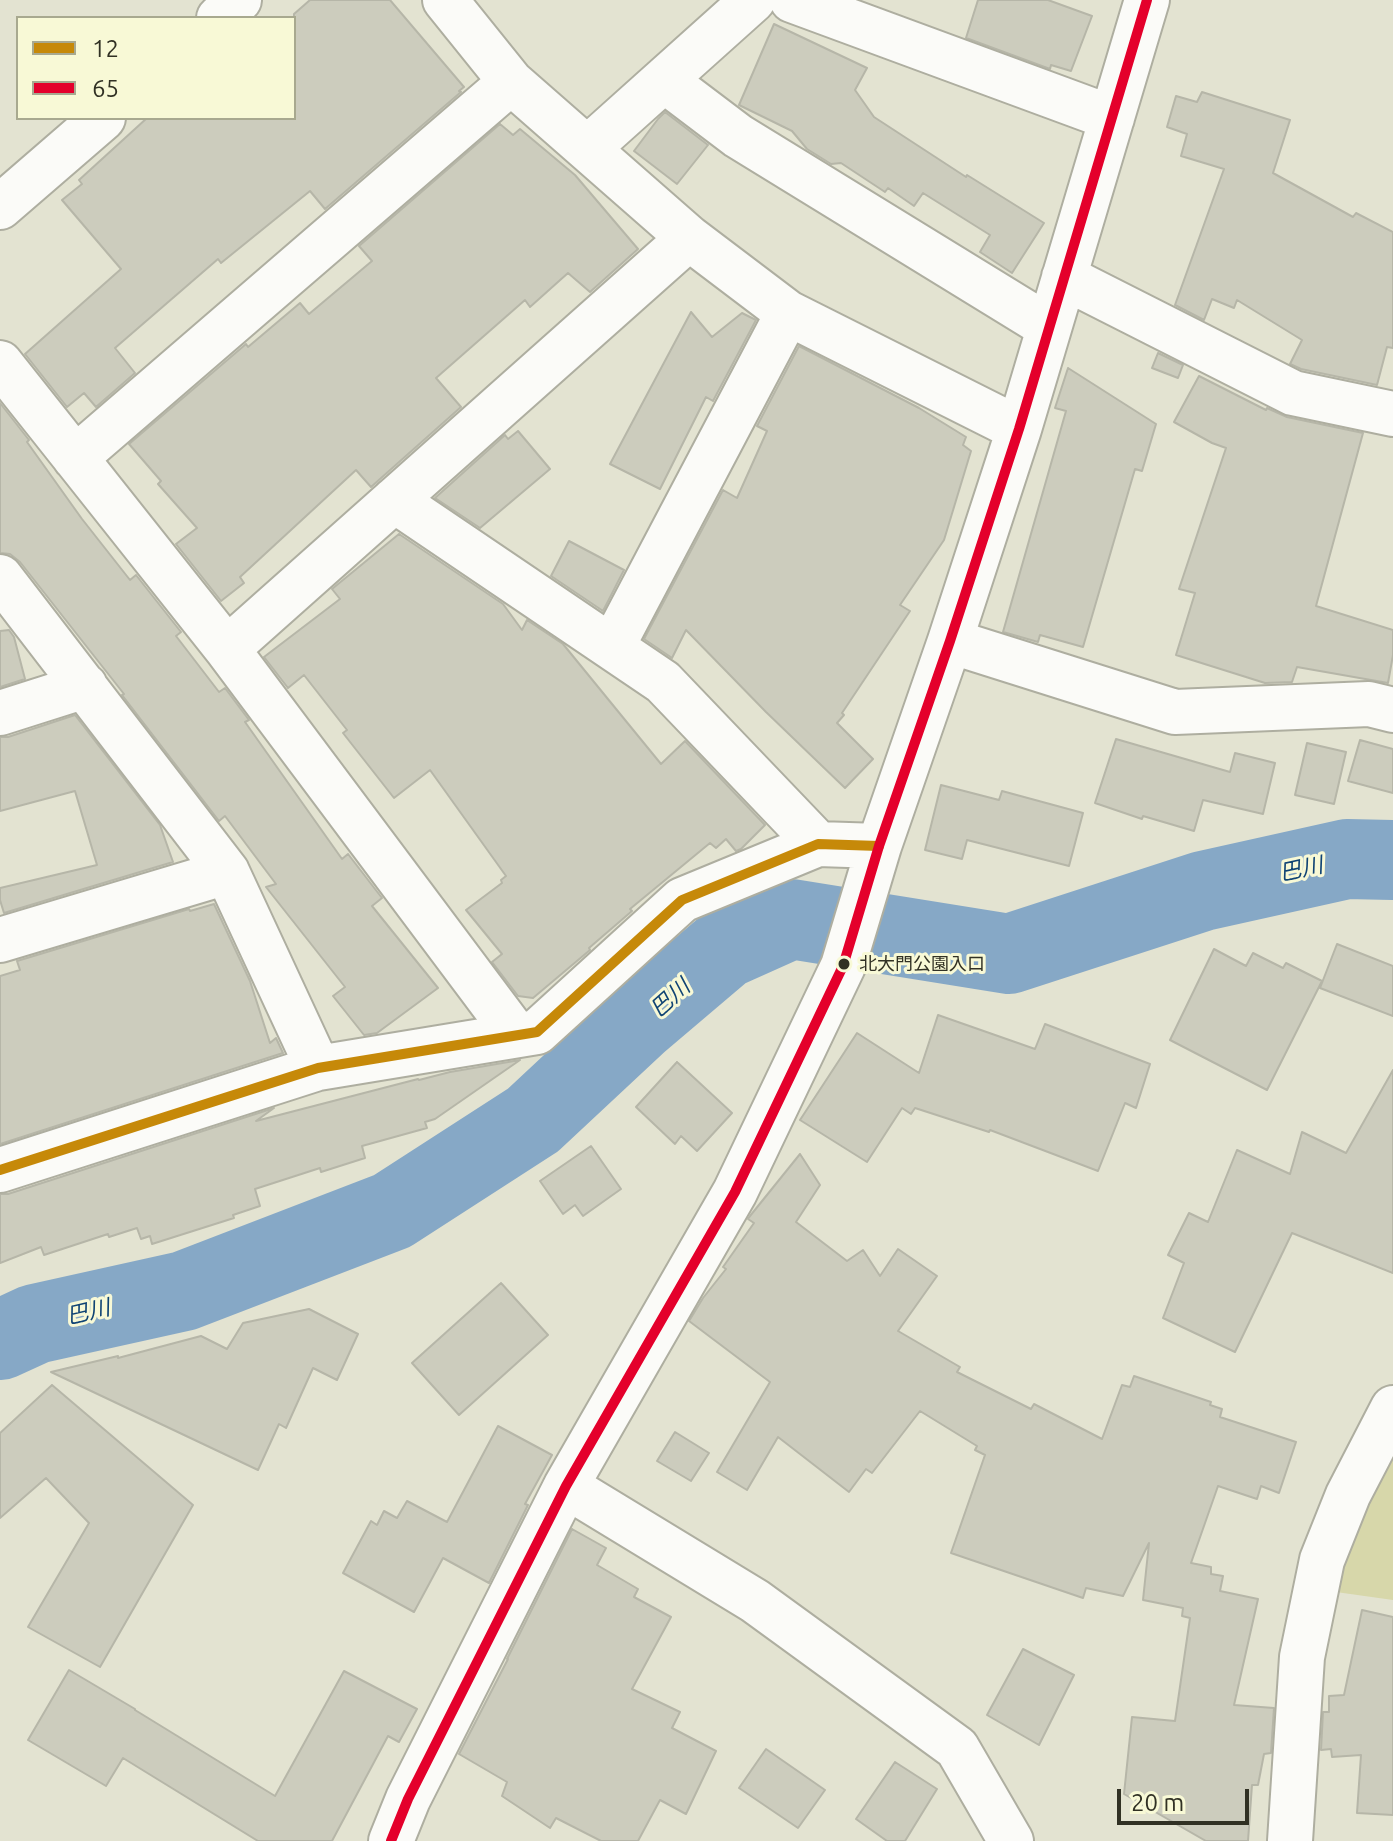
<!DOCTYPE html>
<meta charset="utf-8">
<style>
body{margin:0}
#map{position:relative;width:1393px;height:1841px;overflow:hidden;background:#e3e3d1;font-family:Ubuntu,sans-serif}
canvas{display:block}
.legend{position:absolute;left:16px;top:16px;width:280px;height:104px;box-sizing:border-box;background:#f8f9d6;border:2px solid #a8a98f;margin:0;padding:10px 14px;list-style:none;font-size:24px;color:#313124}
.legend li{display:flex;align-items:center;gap:16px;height:40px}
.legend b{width:40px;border:2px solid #a8a98f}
.scale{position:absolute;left:1117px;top:1789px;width:132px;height:36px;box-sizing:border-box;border:4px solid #313124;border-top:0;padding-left:10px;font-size:24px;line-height:28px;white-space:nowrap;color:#313124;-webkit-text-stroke:6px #f8f9d6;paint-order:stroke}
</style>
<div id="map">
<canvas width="1393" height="1841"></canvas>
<ul class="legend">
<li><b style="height:10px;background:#c68909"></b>12</li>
<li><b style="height:10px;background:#e4002b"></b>65</li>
</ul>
<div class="scale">20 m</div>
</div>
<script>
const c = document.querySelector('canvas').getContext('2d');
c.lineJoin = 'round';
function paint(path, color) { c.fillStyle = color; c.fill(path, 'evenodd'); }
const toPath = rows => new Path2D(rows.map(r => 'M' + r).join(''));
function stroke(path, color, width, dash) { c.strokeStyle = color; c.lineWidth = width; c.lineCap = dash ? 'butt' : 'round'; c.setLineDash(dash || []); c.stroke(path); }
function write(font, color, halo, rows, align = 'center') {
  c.font = font + ' Ubuntu,"Noto Sans JP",sans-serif'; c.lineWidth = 6; c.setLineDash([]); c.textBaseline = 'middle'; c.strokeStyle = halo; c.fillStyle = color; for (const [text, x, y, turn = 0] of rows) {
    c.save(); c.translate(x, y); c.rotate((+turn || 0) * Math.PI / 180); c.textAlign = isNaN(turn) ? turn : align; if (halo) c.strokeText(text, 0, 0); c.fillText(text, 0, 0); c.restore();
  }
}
paint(toPath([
 [1393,1443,1393,1600,1336,1592,1364,1499]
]), '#d7d7aa');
stroke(toPath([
 [0,1340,35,1324,184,1291,392,1211,533,1120,638,1022,724,949,791,919,1009,954,1203,891,1347,859,1393,860]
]), '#86a8c6', 80);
const building = toPath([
 [310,0,390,0,464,87,459,91,461,92,325,209,310,191,221,263,218,259,115,348,135,373,96,407,84,393,67,407,25,354,121,269,62,200,82,184,79,180,147,118,294,118,294,14,310,0],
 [978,0,1048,0,1092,16,1071,71,1051,65,1050,69,966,38,978,0],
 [774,24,867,68,855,90,874,117,966,177,967,175,1044,223,1012,273,980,252,990,235,923,193,914,206,888,188,885,192,841,163,831,164,807,149,792,131,739,105,774,24],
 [1202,92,1290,120,1273,173,1353,217,1356,213,1393,232,1393,348,1387,347,1377,385,1301,369,1290,364,1302,340,1237,300,1234,308,1212,299,1204,320,1175,305,1224,169,1181,156,1187,134,1167,127,1176,96,1197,102,1202,92],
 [665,112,708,145,677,184,634,151,658,119,665,112],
 [500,124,513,135,520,129,575,175,638,249,590,292,568,273,530,307,525,300,436,378,461,407,371,487,356,470,240,577,244,583,221,601,176,544,197,528,158,484,161,481,129,444,246,344,248,347,300,303,309,314,372,261,359,246,500,124],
 [691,312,712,337,742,313,756,320,713,401,706,397,660,489,610,464,691,312],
 [799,346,919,408,966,437,963,445,971,451,944,540,900,605,910,611,842,713,844,715,837,723,873,759,845,788,766,712,686,630,672,658,644,639,723,490,737,498,767,431,757,426,799,346],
 [1158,353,1183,365,1178,378,1152,368,1158,353],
 [1068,368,1156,424,1142,471,1135,469,1083,647,1040,635,1038,642,1003,632,1066,411,1055,408,1068,368],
 [1199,376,1266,410,1267,408,1287,417,1363,433,1316,606,1393,630,1393,655,1388,683,1297,667,1292,682,1265,683,1176,655,1195,593,1179,589,1226,448,1212,443,1174,422,1199,376],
 [0,403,29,440,27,442,82,519,130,580,136,575,181,632,176,636,219,692,225,688,249,720,245,722,342,859,348,854,382,898,372,906,438,988,377,1033,364,1035,333,996,345,987,266,887,276,884,225,816,219,821,122,695,124,694,20,562,10,554,0,553,0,403],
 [518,431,550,469,480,528,435,498,505,435,508,439,518,431],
 [399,534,503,604,522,630,527,620,563,644,661,764,685,741,765,825,741,849,736,851,726,839,716,848,710,843,630,909,632,911,589,948,590,950,533,998,518,996,492,962,502,954,466,910,502,883,501,880,506,876,430,770,394,798,343,733,347,730,304,675,288,688,264,657,340,599,332,589,399,534],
 [569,541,624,570,603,611,551,576,569,541],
 [9,630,14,637,25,679,0,687,0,631,9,630],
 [75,715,160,825,173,862,4,913,0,900,0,888,97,865,75,791,0,811,0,737,8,737,75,715],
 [1116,739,1230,772,1235,753,1275,763,1263,814,1203,800,1194,831,1143,816,1142,819,1095,803,1116,739],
 [1360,740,1393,749,1393,793,1348,781,1360,740],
 [1307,743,1346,752,1334,804,1295,795,1307,743],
 [941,785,999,800,1002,791,1083,813,1069,866,967,840,962,859,925,850,941,785],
 [214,904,250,981,270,1043,276,1038,283,1053,0,1144,0,976,20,970,17,961,189,909,190,911,214,904],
 [1337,944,1393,966,1393,1016,1320,988,1337,944],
 [1214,949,1246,966,1253,953,1283,968,1286,963,1322,981,1267,1090,1170,1040,1214,949],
 [938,1015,1035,1049,1045,1024,1150,1064,1136,1108,1125,1103,1098,1171,990,1130,989,1132,915,1108,911,1114,902,1108,867,1162,800,1120,857,1033,919,1073,938,1015],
 [520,1060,435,1119,425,1122,427,1128,362,1146,365,1158,321,1172,320,1168,255,1189,260,1206,233,1215,234,1218,152,1244,150,1236,141,1239,137,1228,109,1237,108,1234,44,1255,41,1247,0,1263,0,1194,8,1194,274,1108,256,1121,418,1079,419,1080,450,1072,520,1060],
 [677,1062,732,1113,697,1151,681,1136,675,1144,636,1107,677,1062],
 [1393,1070,1393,1273,1292,1233,1235,1352,1163,1318,1184,1263,1168,1255,1189,1213,1208,1222,1237,1150,1290,1174,1302,1132,1346,1153,1393,1070],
 [591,1146,621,1189,583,1216,575,1205,563,1214,540,1181,591,1146],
 [800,1154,820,1185,796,1222,847,1261,863,1250,880,1276,898,1249,937,1276,898,1331,960,1367,957,1372,1031,1409,1034,1404,1102,1439,1122,1385,1130,1387,1134,1376,1211,1402,1210,1405,1222,1409,1220,1417,1296,1442,1279,1493,1261,1486,1257,1499,1218,1486,1191,1563,1211,1567,1211,1574,1223,1576,1220,1591,1258,1599,1234,1705,1274,1708,1271,1753,1264,1754,1258,1785,1252,1785,1248,1841,1206,1841,1124,1794,1132,1717,1175,1721,1190,1618,1182,1616,1183,1608,1143,1600,1149,1543,1123,1596,1086,1588,1083,1598,951,1553,985,1455,975,1450,977,1446,920,1411,872,1473,866,1469,849,1492,778,1437,747,1490,717,1472,770,1382,689,1321,703,1298,726,1269,723,1267,754,1223,748,1219,750,1216,800,1154],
 [501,1283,548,1335,459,1415,412,1363,501,1283],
 [309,1309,358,1334,337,1380,313,1368,286,1428,279,1424,258,1470,51,1372,118,1356,118,1358,201,1336,227,1349,243,1323,309,1309],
 [52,1385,193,1505,100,1667,28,1627,89,1523,46,1478,0,1518,0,1433,52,1385],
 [498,1426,552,1455,525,1504,528,1505,489,1583,443,1558,414,1612,343,1573,371,1521,377,1525,384,1511,397,1518,407,1501,447,1522,498,1426],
 [675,1432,709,1453,691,1481,657,1461,675,1432],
 [572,1529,606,1548,597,1565,638,1589,634,1597,671,1617,632,1689,680,1712,672,1728,716,1751,686,1814,660,1800,638,1841,601,1841,556,1818,550,1828,502,1796,507,1782,459,1754,508,1659,507,1659,572,1529],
 [1362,1610,1393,1617,1393,1815,1357,1813,1361,1755,1332,1757,1331,1749,1321,1750,1323,1712,1329,1712,1329,1696,1344,1695,1362,1610],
 [1023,1649,1074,1675,1039,1745,987,1715,1023,1649],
 [69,1670,135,1709,135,1710,275,1796,344,1671,417,1709,399,1742,388,1736,332,1841,258,1841,123,1758,106,1786,28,1740,69,1670],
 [766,1749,825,1790,798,1828,739,1788,766,1749],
 [895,1762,937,1789,905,1841,887,1841,856,1819,895,1762]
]);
paint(building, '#ccccbd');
stroke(building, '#b6b6a8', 2);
const minor = toPath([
 [445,0,511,82,689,238,788,313,1019,429],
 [792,0,1112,118],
 [219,18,239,0],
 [664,80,738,136,1049,327],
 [588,148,753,0],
 [0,207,103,118],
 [1064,277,1293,393,1393,414],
 [0,363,227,649,516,1035],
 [75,458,511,82],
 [394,500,663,682,818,844],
 [0,577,227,872,318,1068],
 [950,641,1175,712,1369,704,1393,710],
 [612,647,788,313],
 [227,649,689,238],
 [0,713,85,686],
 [0,940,227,872],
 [0,1170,318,1068,537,1032,682,900,818,844,879,846],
 [566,1486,755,1601,957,1748,1011,1841],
 [391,1841,408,1799,566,1486,735,1192,843,966,879,846,950,641,1019,429,1147,0],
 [1290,1841,1302,1657,1322,1560,1348,1495,1393,1408]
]);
stroke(minor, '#aeaea0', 48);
stroke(minor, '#fbfbf8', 44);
stroke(toPath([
 [0,1170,318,1068,537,1032,682,900,818,844,879,846]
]), '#c68909', 10);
stroke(toPath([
 [391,1841,408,1799,566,1486,735,1192,843,966,879,846,950,641,1019,429,1147,0]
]), '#e4002b', 10);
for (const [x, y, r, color] of [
 [844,964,7,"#313124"]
]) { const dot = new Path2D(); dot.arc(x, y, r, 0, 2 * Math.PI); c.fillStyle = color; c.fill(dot); stroke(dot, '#f8f9d6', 3); }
write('18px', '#313124', '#f8f9d6', [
 ["北大門公園入口",859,964]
], 'left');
write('italic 22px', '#104474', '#f8f9d6', [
 ["巴川",1301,869,-12],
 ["巴川",670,998,-42],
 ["巴川",88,1312,-13]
]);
</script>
